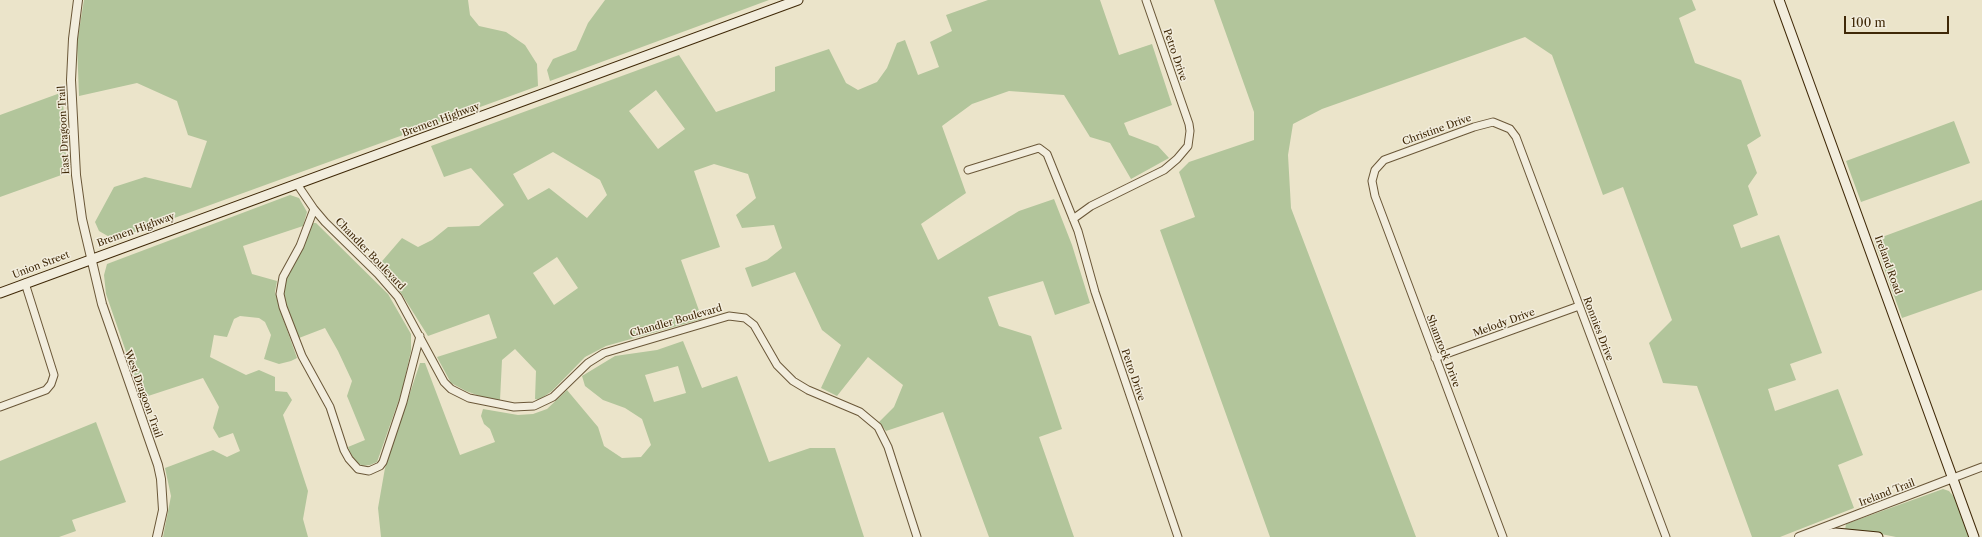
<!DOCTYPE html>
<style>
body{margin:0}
#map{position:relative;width:1982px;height:537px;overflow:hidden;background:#ebe4ca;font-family:"Libre Caslon Text",serif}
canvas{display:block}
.scale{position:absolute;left:1844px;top:16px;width:105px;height:18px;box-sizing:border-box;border:2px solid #3f2807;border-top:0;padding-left:5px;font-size:12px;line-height:14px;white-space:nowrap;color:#3f2807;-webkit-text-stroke:3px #f2eddd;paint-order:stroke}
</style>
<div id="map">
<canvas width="1982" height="537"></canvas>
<div class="scale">100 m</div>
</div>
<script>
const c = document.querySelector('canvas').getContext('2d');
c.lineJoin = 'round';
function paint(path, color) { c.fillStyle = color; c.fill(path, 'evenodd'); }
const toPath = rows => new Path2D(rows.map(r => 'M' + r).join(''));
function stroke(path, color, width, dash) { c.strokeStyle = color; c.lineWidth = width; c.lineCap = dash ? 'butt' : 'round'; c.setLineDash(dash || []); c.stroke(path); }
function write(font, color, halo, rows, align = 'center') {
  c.font = font + ' "Libre Caslon Text",serif'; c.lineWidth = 3; c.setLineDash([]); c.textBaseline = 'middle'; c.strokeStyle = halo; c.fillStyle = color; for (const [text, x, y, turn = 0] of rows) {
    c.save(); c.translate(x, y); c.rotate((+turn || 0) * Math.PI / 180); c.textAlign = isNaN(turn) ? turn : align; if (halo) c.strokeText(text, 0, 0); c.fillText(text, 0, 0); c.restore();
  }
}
paint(toPath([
 [84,0,468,0,470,15,479,26,506,32,525,45,537,64,538,86,122,237,113,239,99,231,95,222,114,187,145,177,191,188,207,141,188,135,177,101,137,83,79,96,77,43],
 [605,0,769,0,550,81,547,70,553,59,576,50,588,23],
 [988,0,1100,0,1119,55,1152,44,1172,105,1124,123,1129,135,1158,146,1169,158,1131,179,1110,143,1090,137,1064,95,1009,91,972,104,942,126,966,193,921,224,938,260,1019,211,1054,199,1072,245,1090,303,1055,315,1043,281,988,297,999,326,1031,336,1062,429,1039,437,1074,537,989,537,943,412,886,431,879,422,894,407,903,385,868,357,837,396,821,388,841,345,822,330,795,272,752,287,745,268,767,260,782,248,774,225,742,228,736,215,756,198,748,174,714,164,694,171,720,247,681,260,702,319,606,346,585,357,552,391,539,400,535,399,536,371,515,349,502,360,500,400,485,398,466,391,451,383,437,357,497,338,489,314,428,336,401,293,377,267,402,238,418,247,432,240,448,227,479,226,504,205,471,168,444,177,431,146,679,55,716,112,775,91,775,67,829,49,846,83,858,90,877,82,887,68,897,43,905,40,918,75,939,67,930,42,952,31,946,15],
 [656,90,685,129,658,149,629,111],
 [553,152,600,180,607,195,587,218,549,188,528,200,513,174],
 [557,257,578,288,554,305,533,273],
 [1214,0,1692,0,1696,10,1679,18,1695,63,1741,80,1761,136,1747,145,1757,173,1748,186,1758,215,1733,225,1741,248,1779,235,1822,353,1790,364,1796,380,1768,389,1775,411,1838,389,1863,455,1838,465,1854,508,1780,537,1752,537,1697,386,1663,383,1649,343,1672,320,1623,187,1603,195,1552,55,1525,37,1322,109,1293,124,1288,155,1291,208,1416,537,1270,537,1160,230,1195,217,1179,172,1189,162,1254,140,1254,112],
 [63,92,64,128,67,173,0,197,0,115],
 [1954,121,1970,163,1861,202,1846,161],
 [290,195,299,198,307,212,303,226,243,246,252,274,277,281,275,292,280,310,297,358,291,361,279,364,264,359,271,335,265,322,259,318,240,316,234,319,227,337,214,335,210,357,246,375,259,370,275,377,275,391,287,392,292,400,283,415,308,491,303,519,308,537,163,537,171,496,165,468,213,450,227,457,240,451,233,433,219,438,213,428,219,407,203,378,142,398,106,294,104,275,107,264],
 [1982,200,1982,290,1902,318,1874,240],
 [312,223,316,223,388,294,411,334,411,351,402,391,377,462,370,465,362,466,353,459,348,447,365,440,347,396,352,381,338,351,325,328,299,338,284,299,283,283,301,250],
 [683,341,702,388,737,376,769,462,810,448,835,448,864,537,381,537,378,508,385,468,420,363,425,363,460,455,495,442,490,429,484,424,481,416,483,409,518,415,533,414,547,409,567,390,598,427,604,446,622,458,641,457,651,445,642,419,625,408,603,400,585,386,582,376,615,356,657,350],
 [678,366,686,393,654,402,645,375],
 [96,422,126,502,72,520,76,531,59,537,0,537,0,461],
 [1943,489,1949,491,1954,497,1969,537,1896,537,1861,530,1845,530,1846,524]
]), '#b2c59b');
const minor = toPath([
 [968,170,1039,148,1047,154,1078,231,1095,292,1178,537],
 [297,184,314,209,325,222,378,274,398,297,444,382,451,389,469,398,514,407,534,406,553,397,588,363,604,353,729,316,745,318,754,325,777,365,793,381,808,390,860,412,878,427,888,447,917,537],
 [314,209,300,246,283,277,280,294,283,307,302,356,330,407,344,450,349,459,358,469,369,471,380,466,383,462,403,402,420,336],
 [1073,219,1091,206,1164,170,1177,159,1188,146,1190,131,1189,124,1146,0],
 [1435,358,1579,306],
 [0,407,46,390,51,384,54,375,25,283],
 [1953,478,1982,467],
 [1503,537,1375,196,1372,181,1375,170,1384,160,1474,127,1493,122,1510,129,1516,137,1666,537]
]);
const tertiary = toPath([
 [78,0,73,39,71,80,76,175,82,219,102,304,158,465,161,479,163,510,157,537],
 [1799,537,1953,478]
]);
const secondary = toPath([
 [1779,0,1974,537],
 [0,293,798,0],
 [1805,537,1836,533,1878,537]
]);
stroke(minor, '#6a5738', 9);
stroke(tertiary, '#6a5738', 10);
stroke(secondary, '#3f2807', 11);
stroke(minor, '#f2eddd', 7);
stroke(tertiary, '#f2eddd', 8);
stroke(secondary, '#f2eddd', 9);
write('10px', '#3f2807', '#f2eddd', [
 ["Petro Drive",1175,55,71],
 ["Bremen Highway",441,120,-20],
 ["East Dragoon Trail",64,130,-93],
 ["Christine Drive",1437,130,-20],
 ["Bremen Highway",136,230,-20],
 ["Chandler Boulevard",370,254,46],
 ["Union Street",41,265,-21],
 ["Ireland Road",1888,265,70],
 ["Chandler Boulevard",676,321,-16],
 ["Melody Drive",1504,323,-20],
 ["Ronnies Drive",1598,329,69],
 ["Shamrock Drive",1443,351,69],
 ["Petro Drive",1133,375,71],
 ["West Dragoon Trail",143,394,70],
 ["Ireland Trail",1887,493,-21]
]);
</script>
